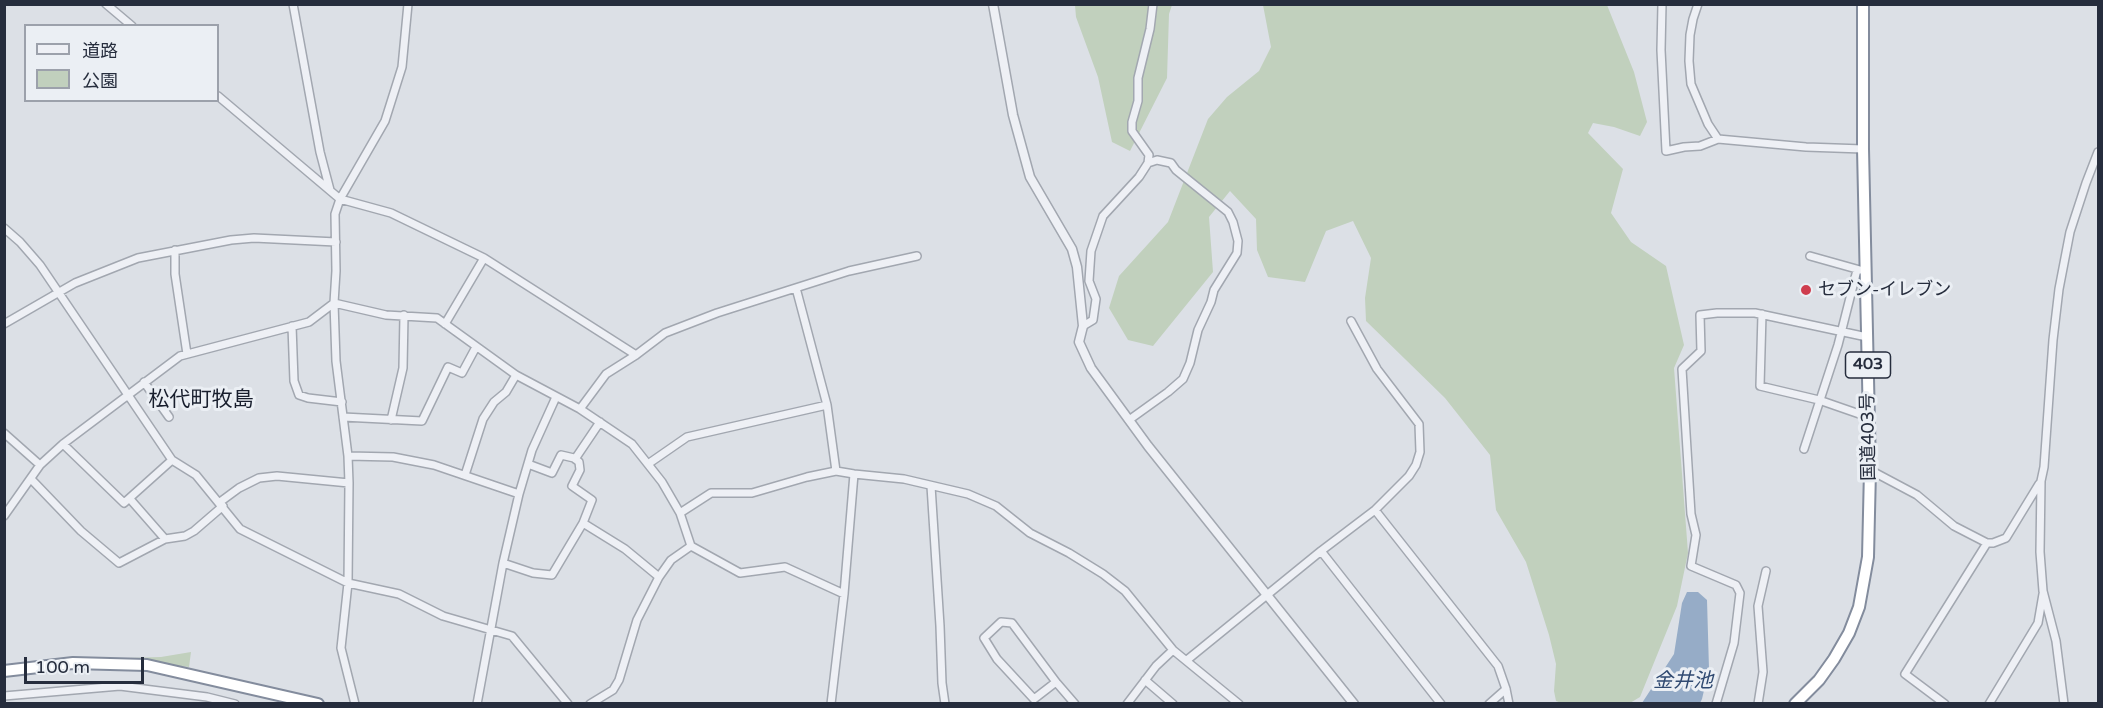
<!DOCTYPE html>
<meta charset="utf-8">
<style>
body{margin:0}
#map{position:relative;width:2103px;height:708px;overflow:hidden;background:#dce0e6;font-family:"Varela Round","Noto Sans JP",sans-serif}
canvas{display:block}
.frame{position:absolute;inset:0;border:6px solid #262d3d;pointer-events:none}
.legend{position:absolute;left:24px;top:24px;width:195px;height:78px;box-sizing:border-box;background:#ebeff4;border:2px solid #9ca1ab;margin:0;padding:8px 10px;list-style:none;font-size:18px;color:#262d3d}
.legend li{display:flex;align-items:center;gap:12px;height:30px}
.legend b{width:30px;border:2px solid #9ca1ab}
.scale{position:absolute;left:24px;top:657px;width:120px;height:27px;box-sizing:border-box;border:3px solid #262d3d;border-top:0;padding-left:8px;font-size:18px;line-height:21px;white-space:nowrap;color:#262d3d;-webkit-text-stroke:4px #ebeff4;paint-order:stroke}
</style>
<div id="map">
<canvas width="2103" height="708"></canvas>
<div class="frame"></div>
<ul class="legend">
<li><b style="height:8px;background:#eef0f5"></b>道路</li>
<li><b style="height:16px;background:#c1d0bd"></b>公園</li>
</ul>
<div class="scale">100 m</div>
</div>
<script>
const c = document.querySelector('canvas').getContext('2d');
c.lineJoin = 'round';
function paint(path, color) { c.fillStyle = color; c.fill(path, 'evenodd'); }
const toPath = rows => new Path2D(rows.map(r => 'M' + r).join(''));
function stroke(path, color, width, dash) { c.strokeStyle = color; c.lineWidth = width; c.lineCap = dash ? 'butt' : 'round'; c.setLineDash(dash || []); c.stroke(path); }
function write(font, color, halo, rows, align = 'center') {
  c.font = font + ' "Varela Round","Noto Sans JP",sans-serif'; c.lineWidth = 6; c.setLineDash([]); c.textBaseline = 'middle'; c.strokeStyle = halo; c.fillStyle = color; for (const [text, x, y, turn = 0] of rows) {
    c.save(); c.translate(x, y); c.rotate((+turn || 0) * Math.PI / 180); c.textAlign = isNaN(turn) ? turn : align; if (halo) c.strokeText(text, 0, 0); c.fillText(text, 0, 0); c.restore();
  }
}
paint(toPath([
 [1075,5,1172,5,1169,14,1167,78,1130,151,1112,142,1098,77,1076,17],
 [1263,5,1607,5,1634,72,1647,122,1640,136,1614,127,1593,123,1588,133,1623,169,1611,213,1631,242,1666,266,1684,345,1674,368,1688,553,1677,606,1640,697,1630,703,1564,704,1556,701,1554,691,1556,664,1549,635,1526,562,1496,510,1490,455,1445,398,1366,321,1365,298,1371,258,1353,221,1326,231,1305,282,1268,277,1257,250,1256,219,1230,191,1209,217,1213,272,1153,346,1128,340,1109,308,1119,276,1168,222,1208,119,1227,97,1259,71,1271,47],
 [191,652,189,667,127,660,127,658,161,657]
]), '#c1d0bd');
paint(toPath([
 [1687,592,1698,592,1707,600,1709,669,1702,699,1700,703,1642,703,1674,654,1682,603]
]), '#96acc7');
const minor = toPath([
 [106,4,132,26],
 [293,4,320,152,330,190],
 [1662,4,1661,50,1666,151,1684,147,1700,146,1718,139,1806,147,1863,149],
 [1698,4,1693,19,1690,35,1689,61,1691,84,1708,124,1718,139],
 [218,96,340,199,391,213,484,258,636,355],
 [4,228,20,242,40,265,172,460,196,475,240,529,348,583,399,594,443,616,512,636,568,704],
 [175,250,175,274,187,354],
 [1810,256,1860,270],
 [796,288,827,405,836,471],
 [1762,314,1760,386,1819,400,1868,417],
 [4,324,75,283,138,258,231,240,254,238,336,242],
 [445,324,484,258],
 [292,326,294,381,299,395,308,398,342,402],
 [1083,326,1093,320,1096,299,1089,281,1091,251,1103,216,1139,177,1148,163,1149,155,1132,131,1132,122,1138,101,1138,78,1150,29,1153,4],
 [144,382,169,417],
 [580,409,606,374,636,355,665,333,717,313,849,271,917,256],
 [343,417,422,421,448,367,462,373,476,347],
 [391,420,403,368,404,315],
 [1129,420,1168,392,1183,379,1190,363,1198,330,1211,302,1214,290,1237,253,1238,241,1233,222,1228,212,1176,170,1171,163,1157,160,1148,163],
 [4,433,40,465],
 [63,444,124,503,172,460],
 [1804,449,1838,345,1857,270],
 [348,456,393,457,434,465,519,494],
 [575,459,600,422],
 [528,464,552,473,561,455,574,458,579,462,580,470,572,486,592,500,583,523],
 [648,464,687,437,827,405],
 [1870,470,1917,495,1954,526,1987,543,1993,543,2006,538,2039,484],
 [465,475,483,419,494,402,506,392,516,375],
 [31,479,81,531,119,563,165,539,185,536,194,531,223,506],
 [931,486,940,626,942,683,945,704],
 [130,499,165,539],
 [220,502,239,488,259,478,277,476,349,483],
 [1375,510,1498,666,1506,689,1509,704],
 [680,513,711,493,752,493,807,477,836,471,854,474,904,479,968,494,996,506,1030,533,1069,553,1103,574,1125,591,1173,650,1239,704],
 [4,516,40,465,63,444,180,356,309,322,334,303,386,315,437,318,516,375,580,409,632,444,662,482,680,513,691,546,671,560,659,577,637,620,619,680,613,690,590,704],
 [691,546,740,573,785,567,844,594],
 [1321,551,1441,704],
 [503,563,533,573,552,575,583,523,625,549,659,577],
 [1187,660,1321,551,1375,510,1409,476,1416,465,1420,452,1419,424,1377,369,1351,321],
 [1145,680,1173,704],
 [1056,682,1034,699,997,659,984,638,1001,622,1012,623,1056,682,1075,704],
 [4,696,120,686,207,697,235,704],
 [355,704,341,648,348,583,349,483,348,456,336,361,334,303,336,271,335,214,340,199,385,121,402,67,408,4],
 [477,704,503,563,519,494,532,450,556,397],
 [831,704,844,594,854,474],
 [1127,704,1156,666,1173,650],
 [1489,704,1506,689],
 [1716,704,1734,643,1740,593,1736,585,1691,566,1696,535,1691,514,1682,369,1701,351,1700,315,1717,313,1755,313,1867,337],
 [1758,704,1763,672,1758,606,1766,571],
 [1945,704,1905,674,1987,543],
 [1989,704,2038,623,2043,594],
 [2064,704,2056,641,2043,591,2040,552,2041,481,2044,467,2053,340,2059,289,2070,232,2086,183,2098,152]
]);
const tertiary = toPath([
 [993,4,1013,115,1030,177,1072,249,1077,267,1083,326,1079,342,1091,368,1148,446,1354,704]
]);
const trunk = toPath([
 [4,671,73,663,147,665,318,704],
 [1795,704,1819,680,1834,659,1849,633,1859,607,1868,557,1870,470,1863,149,1863,4]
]);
stroke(minor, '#a2a7b0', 10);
stroke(tertiary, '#a2a7b0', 11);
stroke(trunk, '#838c9d', 14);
stroke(minor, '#eef0f5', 7);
stroke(tertiary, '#eef0f5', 8);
stroke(trunk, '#fff', 10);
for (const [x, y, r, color] of [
 [1806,290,6,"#cf3d4e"]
]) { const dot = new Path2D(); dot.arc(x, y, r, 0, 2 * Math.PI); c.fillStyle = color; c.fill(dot); stroke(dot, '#ebeff4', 2); }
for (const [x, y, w] of [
 [1868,365,45]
]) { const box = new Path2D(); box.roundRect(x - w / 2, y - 13, w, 26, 4.5); c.fillStyle = '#ebeff4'; c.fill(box); stroke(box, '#262d3d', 1.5); }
write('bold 16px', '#262d3d', null, [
 ["403",1868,365]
]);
write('18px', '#262d3d', '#ebeff4', [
 ["セブン-イレブン",1818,290]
], 'left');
write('18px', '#262d3d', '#ebeff4', [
 ["国道403号",1869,437,-91]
]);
write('italic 20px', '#304a71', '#ebeff4', [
 ["金井池",1683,682]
]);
write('21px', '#181e2d', '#ebeff4', [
 ["松代町牧島",201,400]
]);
</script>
